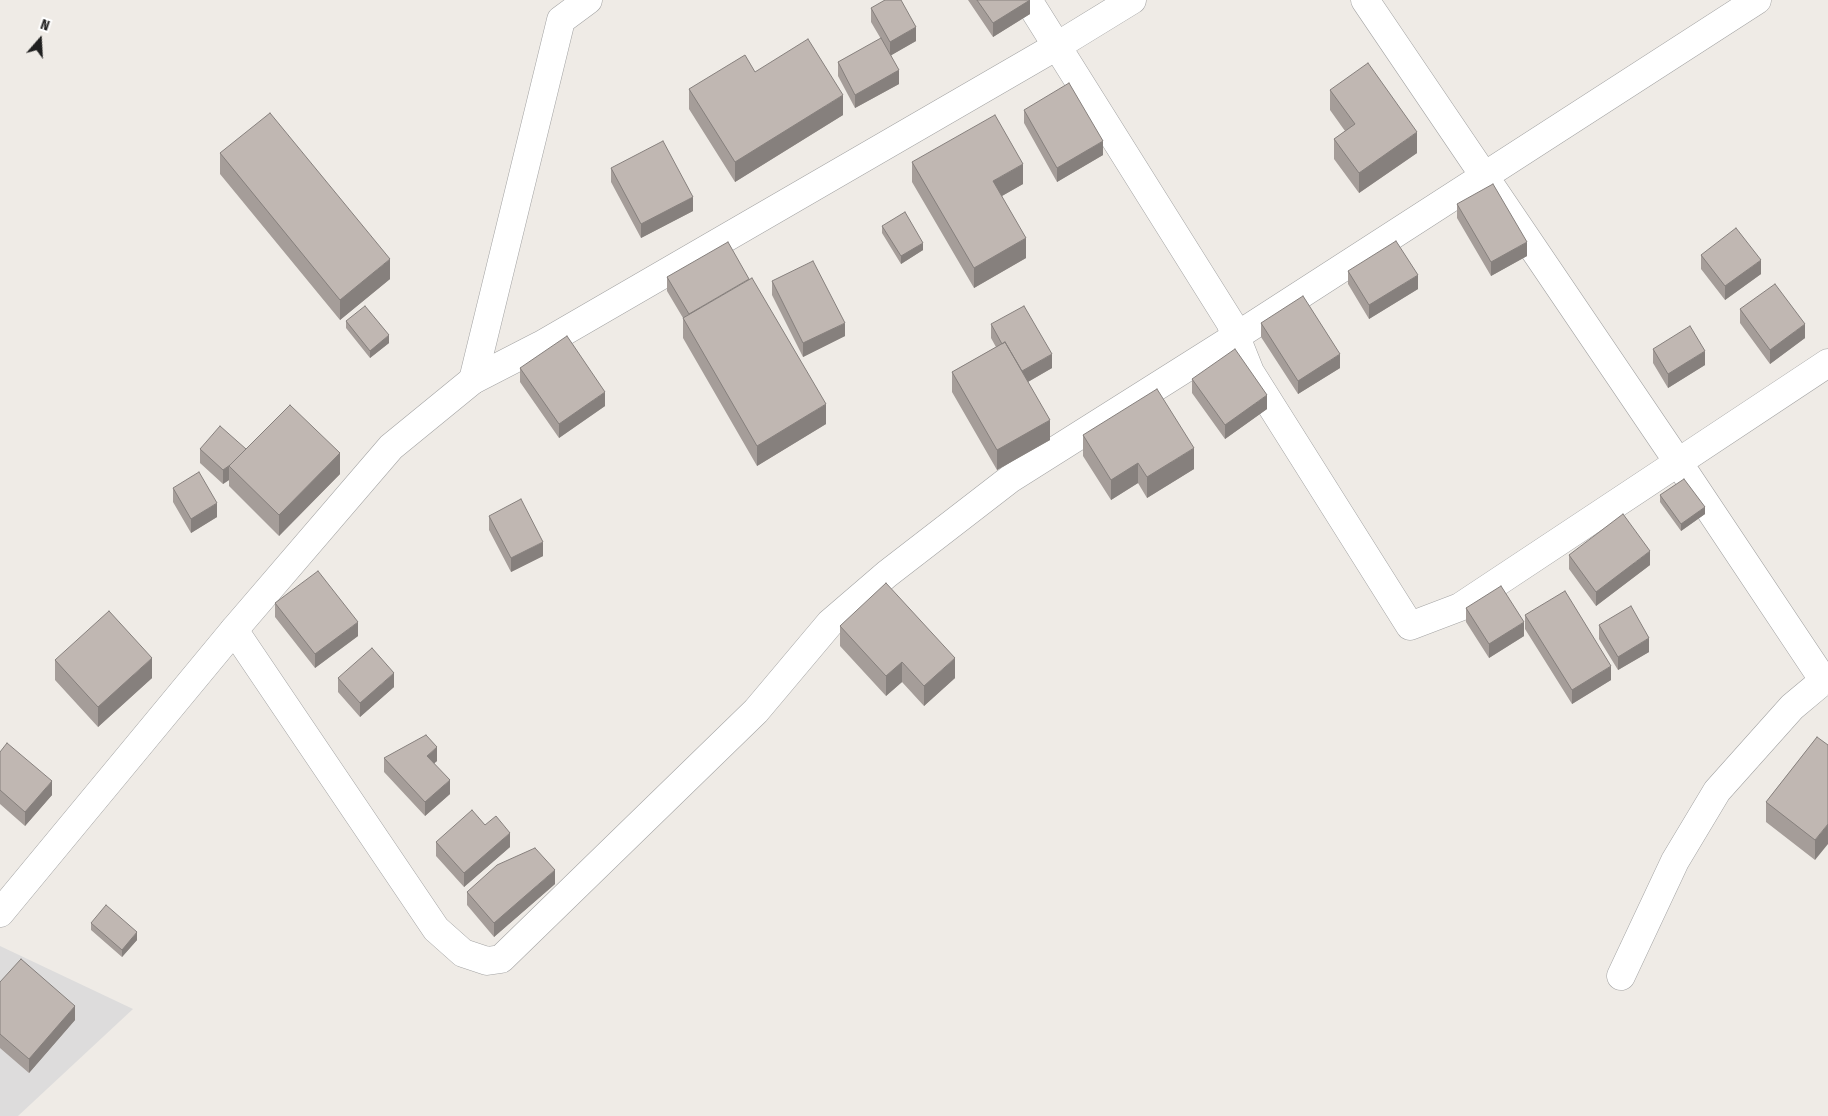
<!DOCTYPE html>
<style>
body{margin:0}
#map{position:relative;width:1828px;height:1116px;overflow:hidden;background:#efebe6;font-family:"Fira Sans Condensed",sans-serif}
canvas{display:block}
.north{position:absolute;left:15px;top:15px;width:50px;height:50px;-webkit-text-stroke:4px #fff;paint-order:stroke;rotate:19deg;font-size:14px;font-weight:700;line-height:20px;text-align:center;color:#1f1f1f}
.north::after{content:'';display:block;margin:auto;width:18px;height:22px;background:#1f1f1f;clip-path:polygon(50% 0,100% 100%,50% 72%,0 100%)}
</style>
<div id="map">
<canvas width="1828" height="1116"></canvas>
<div class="north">N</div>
</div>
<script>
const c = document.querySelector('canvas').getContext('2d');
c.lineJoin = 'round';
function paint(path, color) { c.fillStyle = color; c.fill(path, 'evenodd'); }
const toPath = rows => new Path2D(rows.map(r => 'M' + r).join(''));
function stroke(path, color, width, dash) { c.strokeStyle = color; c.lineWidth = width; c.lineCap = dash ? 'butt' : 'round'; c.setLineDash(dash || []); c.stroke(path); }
paint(toPath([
 [0,946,133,1009,18,1116,0,1116]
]), '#dddcdc');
const minor = toPath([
 [1028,0,1230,322,1250,372,1410,626,1460,607,1828,363],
 [1365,0,1678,462,1824,681],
 [473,380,561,20,588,0],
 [234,630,436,929,463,953,487,961,501,959,756,711,830,623,887,574,1010,479,1235,337,1757,0],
 [1621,976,1675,861,1717,791,1792,707,1828,677]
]);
const tertiary = toPath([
 [0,913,234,630,391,447,473,380,541,345,1057,46,1132,0]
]);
stroke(minor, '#a3a3a3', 29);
stroke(tertiary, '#a3a3a3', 29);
stroke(minor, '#fff', 28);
stroke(tertiary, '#fff', 28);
paint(toPath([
 [968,0,1030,0,1030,14,993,37],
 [871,8,916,41,891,55,899,84,855,108,838,76,838,62,881,39,871,22],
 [755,72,843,115,735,182,689,109,689,89],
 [1330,90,1417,153,1359,193,1334,159,1334,139,1345,131,1330,110],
 [1024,110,1103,155,1057,182,1024,123],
 [220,153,390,279,340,320,220,174],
 [912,162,1023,184,1002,196,1026,258,974,288,912,182],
 [611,168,693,211,641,238,611,182],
 [1457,204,1527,256,1491,276,1457,218],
 [882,226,923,250,901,264,882,233],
 [1701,255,1761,274,1725,300,1701,269],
 [1348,271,1418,289,1369,319,1348,284],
 [667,277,826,424,757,466,683,338,683,318,667,291],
 [772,281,845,336,803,357,772,295],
 [1740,309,1805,338,1770,364,1740,323],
 [346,321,389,343,370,358,346,328],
 [1261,323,1340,368,1298,394,1261,337],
 [991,324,1052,368,1028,382,1050,440,997,470,952,392,952,372,996,347,991,338],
 [1653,349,1705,365,1668,388,1653,363],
 [520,368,605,406,559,438,520,382],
 [1192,379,1267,409,1225,439,1192,393],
 [1083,435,1194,469,1147,498,1138,483,1111,500,1083,456],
 [200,449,246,449,340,474,279,536,229,486,229,480,223,484,200,463],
 [173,488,217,517,191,533,173,502],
 [1660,495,1705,514,1681,531,1660,502],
 [489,516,543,556,511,572,489,530],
 [1569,555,1650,565,1596,606,1569,569],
 [275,603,358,636,315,668,275,617],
 [1466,608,1524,636,1489,658,1466,622],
 [1525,615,1611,680,1572,704,1525,629],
 [1599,625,1649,652,1618,670,1599,639],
 [840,626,955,678,924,706,902,682,886,696,840,646],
 [55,660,152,678,98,727,55,680],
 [338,678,394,687,360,717,338,692],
 [1817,737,1815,860,1766,822,1766,802],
 [0,752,52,795,25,826,0,804],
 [384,758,437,761,434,763,450,794,425,816,384,772],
 [485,825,510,847,464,887,436,856,436,842],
 [555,884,494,937,467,905,467,892],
 [91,923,137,940,122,957,91,930],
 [0,982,75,1020,29,1073,0,1048]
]), '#a59d99');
paint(toPath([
 [1030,0,1030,14,993,37,993,23],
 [916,27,916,41,890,56,890,42],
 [899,70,899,84,855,108,855,95],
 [843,95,843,115,735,182,735,162],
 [1417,132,1417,153,1359,193,1359,173],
 [1103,141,1103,155,1057,182,1057,168],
 [1023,164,1023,184,993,201,993,181],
 [693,197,693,211,641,238,641,224],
 [1026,238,1026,258,974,288,974,268],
 [1527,242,1527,256,1491,276,1491,262],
 [923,243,923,250,901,264,901,256],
 [390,259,390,279,340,320,340,300],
 [1761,260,1761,274,1725,300,1725,286],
 [1418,275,1418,289,1369,319,1369,305],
 [845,323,845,336,803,357,803,343],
 [1805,324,1805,338,1770,364,1770,350],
 [389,335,389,343,370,358,370,351],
 [1705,351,1705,365,1668,388,1668,374],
 [1052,354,1052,368,1019,387,1019,373],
 [1340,354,1340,368,1298,394,1298,381],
 [605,392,605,406,559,438,559,424],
 [1267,395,1267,409,1225,439,1225,425],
 [826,404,826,424,757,466,757,446],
 [1050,420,1050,440,997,470,997,450],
 [1194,448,1194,469,1147,498,1147,477],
 [250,452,229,466,229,480,223,484,223,470],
 [340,453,340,474,279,536,279,515],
 [1138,463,1138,483,1111,500,1111,480],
 [217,503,217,517,191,533,191,519],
 [1705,507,1705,514,1681,531,1681,524],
 [543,542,543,556,511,572,511,558],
 [1650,551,1650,565,1596,606,1596,592],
 [358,622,358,636,315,668,315,654],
 [1524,622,1524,636,1489,658,1489,644],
 [1649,638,1649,652,1618,670,1618,657],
 [152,658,152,678,98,727,98,707],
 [955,658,955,678,924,706,924,686],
 [902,662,902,682,886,696,886,676],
 [1611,666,1611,680,1572,704,1572,690],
 [394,673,394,687,360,717,360,703],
 [437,747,437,761,427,770,427,756],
 [450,780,450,794,425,816,425,802],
 [52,781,52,795,25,826,25,812],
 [1828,824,1828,844,1815,860,1815,840],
 [510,833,510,847,464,887,464,873],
 [555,870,555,884,494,937,494,923],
 [137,932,137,940,122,957,122,950],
 [75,1006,75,1020,29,1073,29,1059]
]), '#86807d');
const building = toPath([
 [885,0,901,0,916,27,890,42,871,8,885,0],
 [977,0,1030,0,993,23,977,0],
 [881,38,899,70,855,95,838,62,881,38],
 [808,39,843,95,735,162,689,89,745,55,755,72,808,39],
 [1368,63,1417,132,1359,173,1334,139,1355,124,1330,90,1368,63],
 [1069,83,1103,141,1057,168,1024,110,1069,83],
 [270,113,390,259,340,300,220,153,270,113],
 [995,115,1023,164,993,181,1026,238,974,268,912,162,995,115],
 [663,141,693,197,641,224,611,168,663,141],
 [1493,184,1527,242,1491,262,1457,204,1493,184],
 [905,212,923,243,901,256,882,226,905,212],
 [1736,228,1761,260,1725,286,1701,255,1736,228],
 [1396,241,1418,275,1369,305,1348,271,1396,241],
 [728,242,749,279,689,314,667,277,728,242],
 [813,261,845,323,803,343,772,281,813,261],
 [752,278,826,404,757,446,683,318,752,278],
 [1775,284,1805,324,1770,350,1740,309,1775,284],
 [1303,296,1340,354,1298,381,1261,323,1303,296],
 [365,306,389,335,370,351,346,321,365,306],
 [1024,306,1052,354,1022,371,1005,342,1002,344,991,324,1024,306],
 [1690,326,1705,351,1668,374,1653,349,1690,326],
 [567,336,605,392,559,424,520,368,567,336],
 [1005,342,1050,420,997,450,952,372,1005,342],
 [1235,349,1267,395,1225,425,1192,379,1235,349],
 [1157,389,1194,448,1147,477,1138,463,1111,480,1083,435,1157,389],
 [290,405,340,453,279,515,229,466,290,405],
 [220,426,246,449,230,465,223,470,200,449,220,426],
 [199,472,217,503,191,519,173,488,199,472],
 [1684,479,1705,507,1681,524,1660,495,1684,479],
 [521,499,543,542,511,558,489,516,521,499],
 [1623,514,1650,551,1596,592,1569,555,1623,514],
 [318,571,358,622,315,654,275,603,318,571],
 [886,583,955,658,924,686,902,662,886,676,840,626,886,583],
 [1501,586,1524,622,1489,644,1466,608,1501,586],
 [1565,591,1611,666,1572,690,1525,615,1565,591],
 [1631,606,1649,638,1618,657,1599,625,1631,606],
 [109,611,152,658,98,707,55,660,109,611],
 [372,648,394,673,360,703,338,678,372,648],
 [426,735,437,747,427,756,450,780,425,802,384,758,426,735],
 [1817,737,1828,745,1828,824,1815,840,1766,802,1817,737],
 [7,743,52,781,25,812,0,790,0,752,7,743],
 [472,810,485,825,496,816,510,833,464,873,436,842,472,810],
 [535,848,555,870,494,923,467,892,497,865,535,848],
 [106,905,137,932,122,950,91,923,106,905],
 [21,959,75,1006,29,1059,0,1034,0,982,21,959]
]);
paint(building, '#c0b7b2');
stroke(building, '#86807d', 1);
</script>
